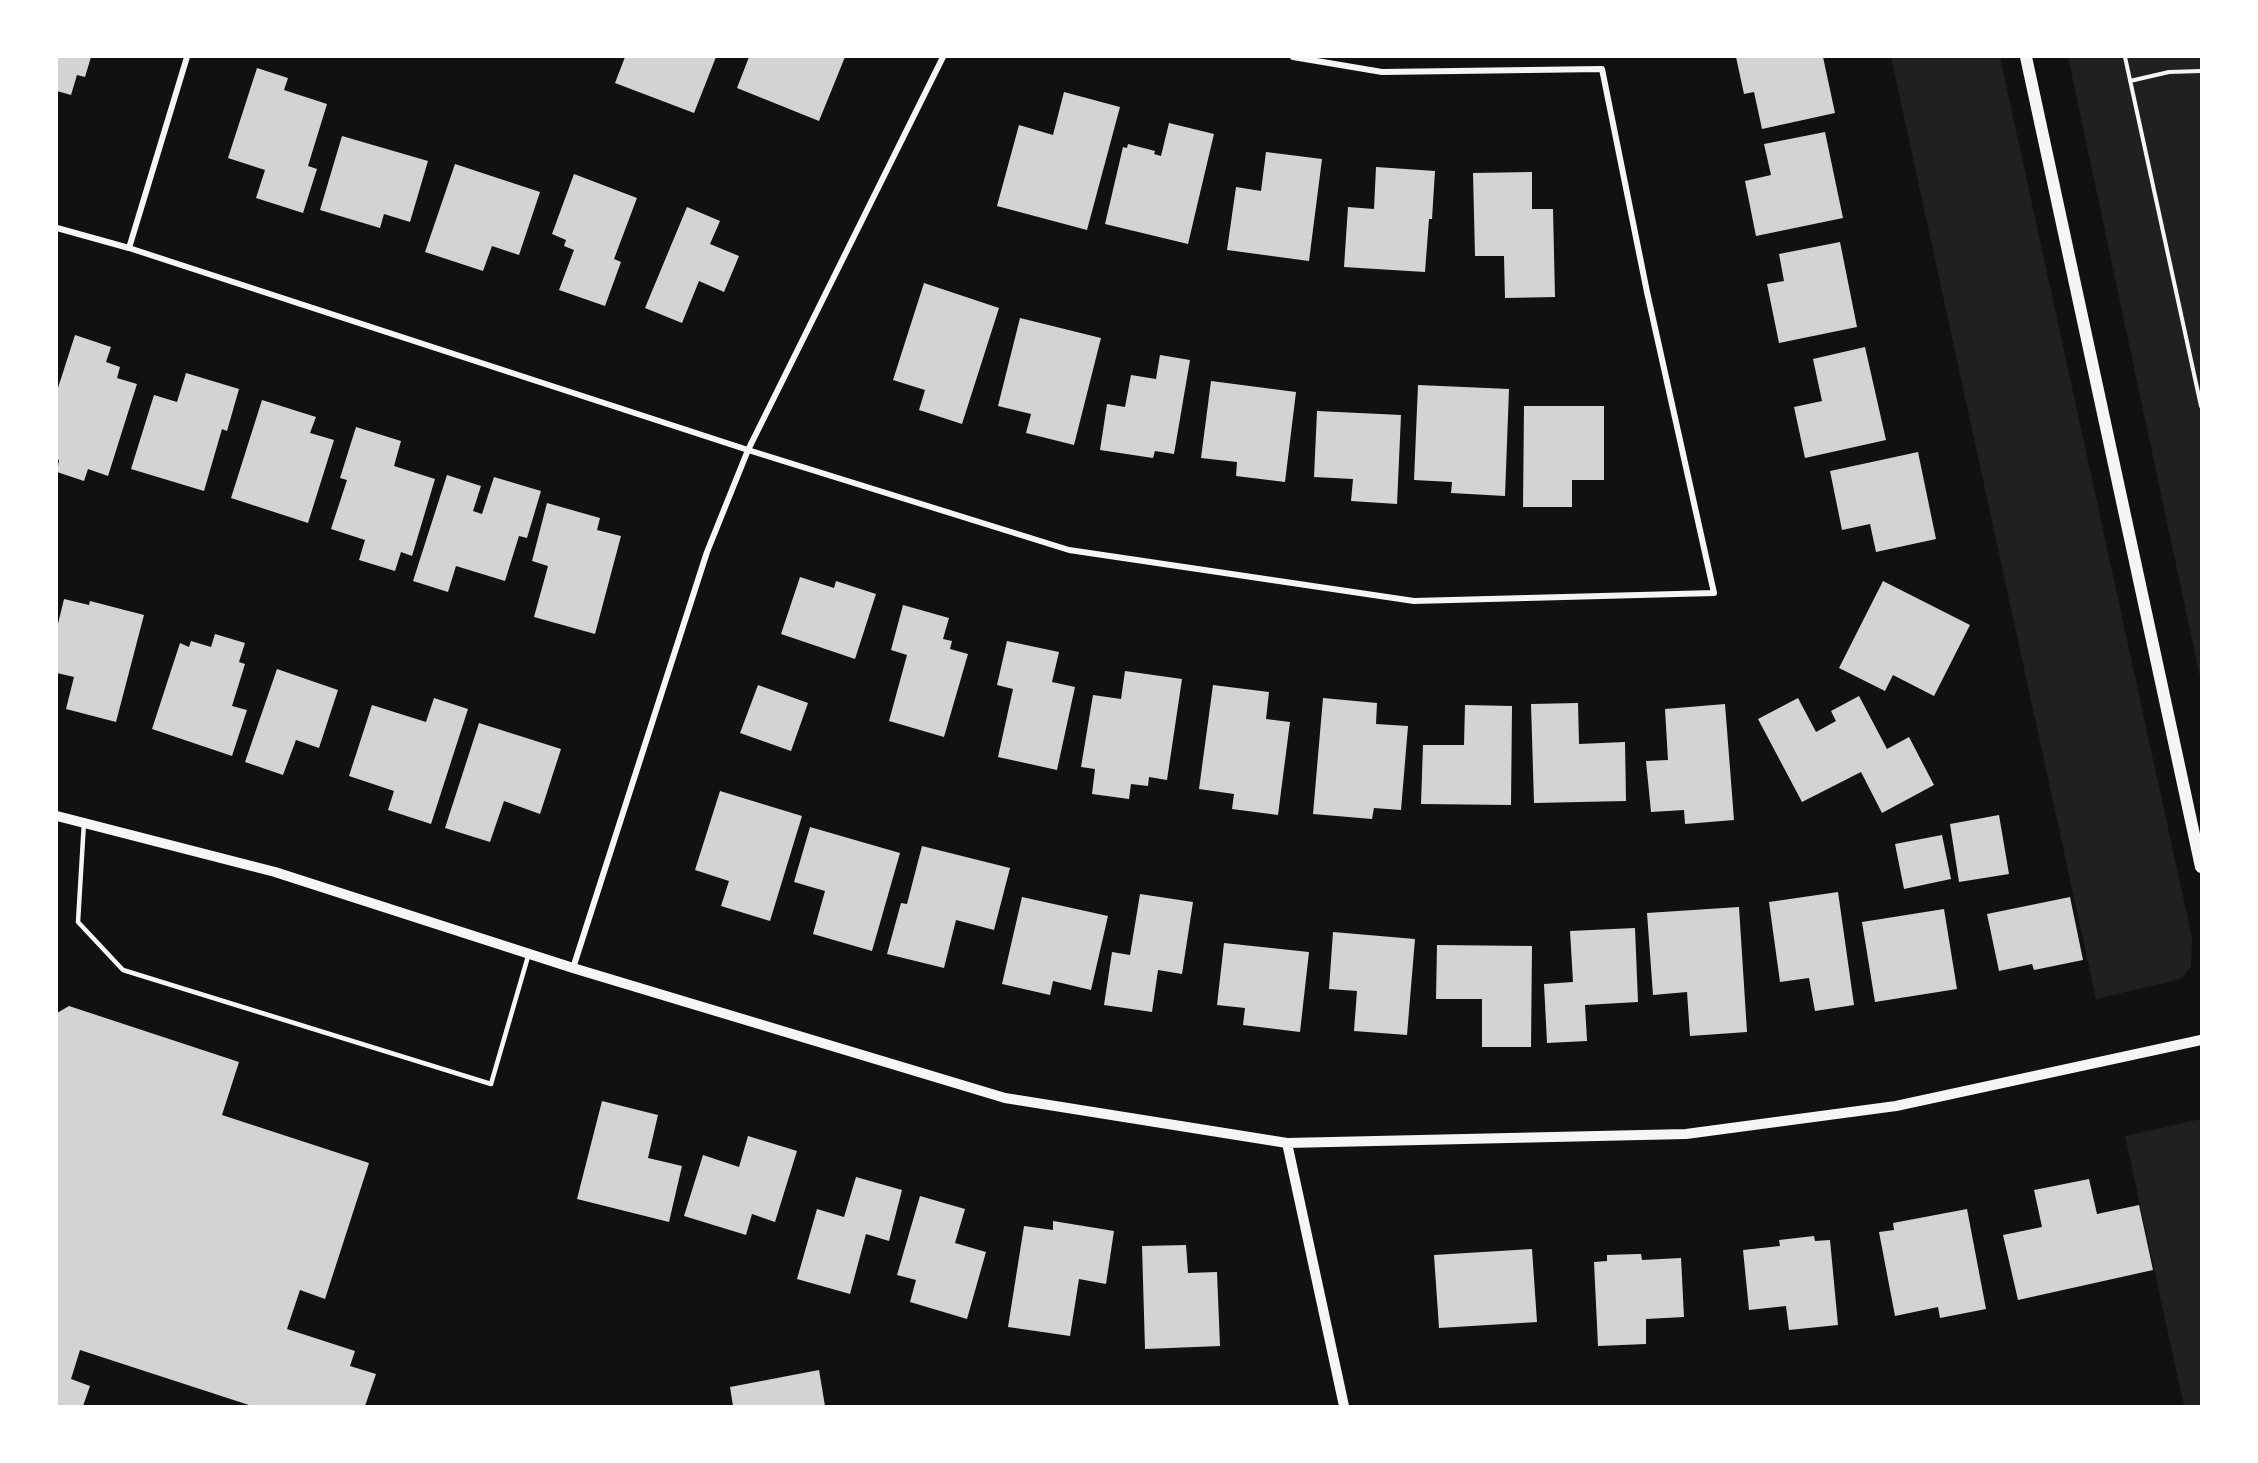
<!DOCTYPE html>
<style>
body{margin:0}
#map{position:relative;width:2258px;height:1463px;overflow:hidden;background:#111;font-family:Signika,sans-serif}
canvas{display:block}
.frame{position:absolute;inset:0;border:58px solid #fff;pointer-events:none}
</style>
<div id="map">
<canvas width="2258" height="1463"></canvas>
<div class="frame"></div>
</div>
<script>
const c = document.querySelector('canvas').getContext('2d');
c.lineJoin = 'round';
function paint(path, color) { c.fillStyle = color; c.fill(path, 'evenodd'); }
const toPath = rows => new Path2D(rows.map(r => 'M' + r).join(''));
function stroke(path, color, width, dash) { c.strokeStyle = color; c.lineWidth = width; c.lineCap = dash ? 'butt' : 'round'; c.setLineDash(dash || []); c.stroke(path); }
paint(toPath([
 [1891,57,2000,57,2192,938,2191,967,2181,979,2096,999],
 [2068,57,2201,57,2201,682,2122,311],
 [2201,1119,2201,1406,2184,1406,2125,1136]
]), '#202020');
paint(toPath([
 [57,57,91,57,85,77,77,75,71,95,57,91],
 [625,57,716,57,694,113,615,83],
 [749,57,845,57,819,121,737,88],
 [1736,57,1823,57,1835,113,1762,129,1754,92,1744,94],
 [257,68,288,78,284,90,327,104,308,166,317,169,303,213,256,198,265,170,228,158],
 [1064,92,1120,107,1087,230,997,206,1019,125,1053,135],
 [1169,123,1214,134,1188,244,1105,224,1123,147,1127,148,1128,144,1155,151,1154,154,1161,156],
 [1825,132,1843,218,1756,236,1745,181,1771,175,1764,144],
 [342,136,428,161,410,222,384,214,380,228,320,210],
 [1266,152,1322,159,1309,261,1227,250,1236,187,1261,191],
 [455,164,540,192,519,255,492,246,483,271,425,252],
 [1376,167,1435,171,1432,219,1429,219,1425,272,1344,267,1348,207,1374,209],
 [1532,172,1532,209,1553,209,1555,297,1505,298,1504,256,1475,256,1473,173],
 [574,174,637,198,614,259,621,262,605,306,559,290,574,250,564,246,566,240,552,234],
 [687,207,720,221,710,244,739,256,724,292,699,281,682,323,645,308],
 [1840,242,1857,327,1779,343,1767,284,1784,281,1779,254],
 [924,283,999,308,962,424,919,410,925,390,893,380],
 [1020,318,1101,338,1074,445,1026,433,1031,414,998,406],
 [75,335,111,347,106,362,120,367,117,378,137,384,108,476,88,469,84,481,57,472,59,460,57,459,57,391],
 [1865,347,1886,440,1805,458,1794,407,1822,401,1813,359],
 [1160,355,1190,360,1174,454,1155,451,1153,458,1100,450,1107,404,1125,407,1131,375,1156,379],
 [186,373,239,389,227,431,222,429,204,491,131,469,154,395,177,402],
 [1211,381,1296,392,1285,482,1236,476,1237,462,1201,458],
 [1418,385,1509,389,1505,496,1451,493,1452,482,1414,480],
 [262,400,316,417,310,433,334,440,308,523,231,498],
 [1524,406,1604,406,1604,480,1572,480,1572,507,1523,507],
 [1317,411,1401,415,1397,504,1351,501,1353,479,1314,477],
 [356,427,401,441,394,466,435,479,412,556,401,552,395,571,359,560,365,540,331,529,347,480,340,478],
 [1918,452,1936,539,1876,552,1870,524,1842,530,1830,471],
 [447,475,481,486,473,511,482,514,494,477,541,491,527,538,519,536,505,581,456,566,448,592,413,581],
 [547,503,600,518,597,530,621,536,595,634,534,617,548,566,532,561],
 [800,577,834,588,836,581,876,594,855,659,781,634],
 [1883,581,1970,625,1934,696,1893,675,1885,691,1839,668],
 [64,599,89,605,90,601,144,615,116,722,66,709,74,677,57,673,57,628],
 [903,605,949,618,943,639,952,641,950,649,968,654,944,737,889,721,907,655,891,650],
 [215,634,245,643,239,662,245,664,232,706,247,710,232,756,152,729,180,643,189,647,191,641,211,647],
 [1007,641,1059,652,1052,682,1075,687,1057,770,998,757,1013,689,997,685],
 [277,669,338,690,319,748,296,740,283,775,245,762],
 [1125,671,1182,679,1167,780,1149,777,1148,786,1131,784,1129,799,1092,794,1095,769,1081,767,1093,695,1121,699],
 [758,685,808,703,791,751,740,733],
 [1213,685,1269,692,1266,719,1290,722,1278,815,1232,809,1234,794,1199,789],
 [1859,696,1887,749,1909,737,1934,785,1882,813,1861,772,1802,802,1758,719,1798,698,1816,732,1836,721,1831,711],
 [434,698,468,709,431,824,388,810,394,791,349,776,372,705,426,722],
 [1323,698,1377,703,1376,724,1408,726,1401,810,1374,808,1372,819,1313,814],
 [1578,703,1579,744,1625,742,1626,801,1534,803,1531,704],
 [1725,704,1734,820,1685,824,1684,810,1651,812,1646,761,1668,760,1665,709],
 [1465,705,1512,706,1511,805,1421,804,1423,745,1464,745],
 [479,723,561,749,540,814,504,801,490,842,445,828],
 [720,791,802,816,770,921,721,906,729,881,695,870],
 [1999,815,2009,874,1959,882,1950,824],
 [810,827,900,853,872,951,813,934,825,891,794,882],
 [1942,835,1951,879,1904,889,1895,844],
 [922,846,1010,868,994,930,956,920,944,968,887,954,901,903,907,904],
 [1838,892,1854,1005,1815,1011,1809,978,1780,982,1769,902],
 [1140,894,1193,902,1182,974,1158,970,1152,1012,1104,1005,1112,952,1130,955],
 [1022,897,1108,916,1091,990,1053,981,1050,995,1002,984],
 [2070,897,2083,960,2034,970,2032,964,1999,971,1987,914],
 [1739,907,1747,1032,1690,1036,1687,992,1653,995,1647,913],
 [1944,909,1957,989,1875,1002,1862,922],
 [1635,928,1638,1002,1585,1005,1587,1041,1547,1043,1544,984,1573,982,1570,931],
 [1333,932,1415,939,1407,1035,1354,1031,1357,991,1329,989],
 [1224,943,1309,952,1300,1032,1243,1025,1245,1008,1217,1005],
 [1437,945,1532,946,1531,1047,1482,1047,1482,999,1436,999],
 [69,1006,239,1062,222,1115,369,1163,325,1299,300,1290,287,1329,355,1351,350,1366,376,1374,365,1406,252,1406,80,1350,71,1379,90,1386,83,1406,57,1406,57,1013],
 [602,1101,658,1115,648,1158,682,1166,669,1222,577,1199],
 [748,1136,797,1151,775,1222,752,1214,746,1235,684,1216,703,1155,739,1167],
 [856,1177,902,1190,889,1241,866,1234,850,1294,797,1279,817,1209,844,1217],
 [2089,1179,2097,1214,2139,1205,2153,1270,2018,1300,2003,1235,2042,1227,2034,1190],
 [920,1196,965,1209,955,1243,986,1252,967,1319,910,1302,916,1280,897,1275],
 [1967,1209,1986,1309,1940,1318,1938,1307,1895,1316,1879,1232,1894,1230,1893,1223],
 [1053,1221,1114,1231,1106,1284,1079,1279,1070,1336,1008,1327,1024,1226,1053,1230],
 [1814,1236,1815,1241,1830,1240,1838,1325,1789,1330,1786,1306,1749,1310,1743,1250,1780,1246,1779,1240],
 [1186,1245,1188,1273,1217,1272,1220,1346,1145,1349,1142,1246],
 [1532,1249,1537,1322,1439,1328,1434,1255],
 [1637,1254,1641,1254,1642,1260,1681,1258,1684,1317,1646,1319,1646,1344,1598,1346,1594,1262,1607,1261,1607,1255],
 [819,1370,825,1406,733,1406,730,1387]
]), '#d3d3d3');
stroke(toPath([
 [2125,57,2201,406],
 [2130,81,2169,72,2201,71]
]), '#f5f5f5', 4);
stroke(toPath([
 [84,822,78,922,123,970,491,1084,529,953]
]), '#f5f5f5', 4.5);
stroke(toPath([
 [57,228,129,248,748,450,1069,550,1414,601,1714,593,1647,292,1602,69,1382,72,1293,57],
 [129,248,187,57],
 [573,968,707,552,748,450,943,57]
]), '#f5f5f5', 6);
stroke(toPath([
 [57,816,275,872,573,968,1005,1098,1287,1143,1686,1134,1896,1106,2201,1040],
 [1287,1143,1344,1406]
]), '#f5f5f5', 10);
stroke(toPath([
 [2026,57,2201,867]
]), '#f5f5f5', 12);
</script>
